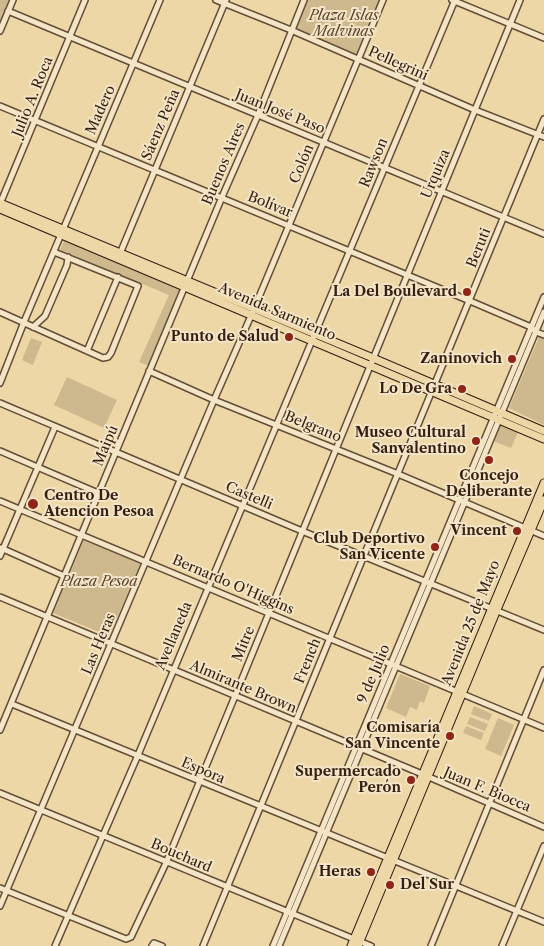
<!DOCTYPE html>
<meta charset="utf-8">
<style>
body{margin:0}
canvas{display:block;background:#edd7a7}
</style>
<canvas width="544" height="946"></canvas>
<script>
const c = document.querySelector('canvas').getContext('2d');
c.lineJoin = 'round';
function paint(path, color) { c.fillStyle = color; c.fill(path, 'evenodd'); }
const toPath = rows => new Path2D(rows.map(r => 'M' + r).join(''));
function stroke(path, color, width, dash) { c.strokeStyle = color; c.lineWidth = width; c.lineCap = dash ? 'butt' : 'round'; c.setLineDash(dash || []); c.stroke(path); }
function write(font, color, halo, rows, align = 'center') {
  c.font = font + ' "Libre Caslon Text",serif'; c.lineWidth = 4; c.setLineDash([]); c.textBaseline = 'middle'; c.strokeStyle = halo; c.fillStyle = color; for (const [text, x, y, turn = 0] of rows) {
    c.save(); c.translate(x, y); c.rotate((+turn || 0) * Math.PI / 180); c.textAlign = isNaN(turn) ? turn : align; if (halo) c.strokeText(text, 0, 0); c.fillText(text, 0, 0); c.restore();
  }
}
paint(toPath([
 [0,0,9,0,0,23],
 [308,0,381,0,356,54,296,28],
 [65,239,182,288,149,366,139,362,169,295,60,250],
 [539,337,544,339,544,425,509,408],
 [31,338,42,342,33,365,22,360],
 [67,377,117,400,104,428,54,405],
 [501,422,519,430,511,448,493,441],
 [84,539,141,563,109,636,53,613],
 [400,674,430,686,424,703,420,701,417,710,410,707,406,717,386,708],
 [474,706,492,714,489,721,471,714],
 [470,717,488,724,485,731,467,724],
 [498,718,514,725,501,756,485,749],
 [466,726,484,733,481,740,463,733]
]), '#ceb88e');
const minor = toPath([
 [216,0,291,30,475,110,544,137],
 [452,0,544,38],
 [8,11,544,234],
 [0,31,13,0],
 [0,106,470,301,531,327,536,332,544,335],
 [0,204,85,0],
 [119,256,226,0],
 [0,312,103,358,108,357,111,353,138,286,54,252],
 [33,327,45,316,67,265,68,257],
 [87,351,118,277],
 [149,371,214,400,398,474,544,536],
 [0,383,24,322,160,0],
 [0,403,302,531,544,630],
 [0,451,98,493],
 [0,501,544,728],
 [1,548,64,576],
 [0,556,55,427],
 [0,597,422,774,544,827],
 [12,704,544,922],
 [0,730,222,197,258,115,304,0],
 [0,793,371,946],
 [0,888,126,939,131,937,166,863,235,696,520,0],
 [0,906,214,400,254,309,383,0],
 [55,946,138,755,455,0],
 [152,946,154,943,162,946],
 [203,946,544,119],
 [273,946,544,297],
 [279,946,544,312],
 [431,946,544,670],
 [502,946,544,846]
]);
const major = toPath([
 [0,203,373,358,544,431],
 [0,209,544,439],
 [351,946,544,483],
 [358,946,496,612,544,500]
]);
stroke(minor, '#634d37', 8);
stroke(major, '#351f12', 9);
stroke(minor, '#f3e5c6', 5);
stroke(major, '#edd7a7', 7);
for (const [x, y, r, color] of [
 [467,292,5,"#8f2418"],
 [289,337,5,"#8f2418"],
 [512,359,5,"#8f2418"],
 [462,389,5,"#8f2418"],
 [476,441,5,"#8f2418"],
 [489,460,5,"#8f2418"],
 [33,504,6,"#8f2418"],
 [517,531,5,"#8f2418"],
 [435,547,5,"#8f2418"],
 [450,736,5,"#8f2418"],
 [411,780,5,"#8f2418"],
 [371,872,5,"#8f2418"],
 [390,885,5,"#8f2418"]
]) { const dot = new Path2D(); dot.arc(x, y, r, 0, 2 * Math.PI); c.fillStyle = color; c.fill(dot); stroke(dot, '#f3e5c6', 2); }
write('italic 14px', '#5b4531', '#f3e5c6', [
 ["Plaza Islas",344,16],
 ["Malvinas",344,32],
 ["Plaza Pesoa",99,582]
]);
write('14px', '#351f12', '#f3e5c6', [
 ["Pellegrini",398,64,24],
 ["Julio A. Roca",33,97,-68],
 ["Madero",101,110,-66],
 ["Juan José Paso",280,112,22],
 ["Sáenz Peña",161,125,-67],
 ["Rawson",374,163,-68],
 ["Buenos Aires",224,164,-67],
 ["Colón",302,164,-67],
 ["Urquiza",436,174,-67],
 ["Bolívar",270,205,22],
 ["Beruti",479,248,-68],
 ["Avenida Sarmiento",277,312,23],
 ["Belgrano",313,427,22],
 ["Maipú",106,446,-67],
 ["Castelli",249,496,23],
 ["Bernardo O'Higgins",233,585,23],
 ["Avenida 25 de Mayo",471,623,-68],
 ["Avellaneda",174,636,-67],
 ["Las Heras",99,644,-67],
 ["Mitre",244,644,-68],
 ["French",308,661,-68],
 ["9 de Julio",374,674,-67],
 ["Almirante Brown",243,687,23],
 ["Espora",203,771,23],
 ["Juan F. Biocca",487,790,23],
 ["Bouchard",181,856,23]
]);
write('bold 14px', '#351f12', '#f3e5c6', [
 ["La Del Boulevard",457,292],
 ["Punto de Salud",279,337],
 ["Zaninovich",502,359],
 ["Lo De Gra",452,389],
 ["Museo Cultural",466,433],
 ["Sanvalentino",466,449],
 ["Concejo",489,476,"center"],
 ["Deliberante",489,492,"center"],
 ["Centro De",44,496,"left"],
 ["Atencion Pesoa",44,512,"left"],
 ["Vincent",507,531],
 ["Club Deportivo",425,539],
 ["San Vicente",425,555],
 ["Comisaría",440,728],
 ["San Vincente",440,744],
 ["Supermercado",401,772],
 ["Perón",401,788],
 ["Heras",361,872],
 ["Del Sur",400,885,"left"]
], 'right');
</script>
